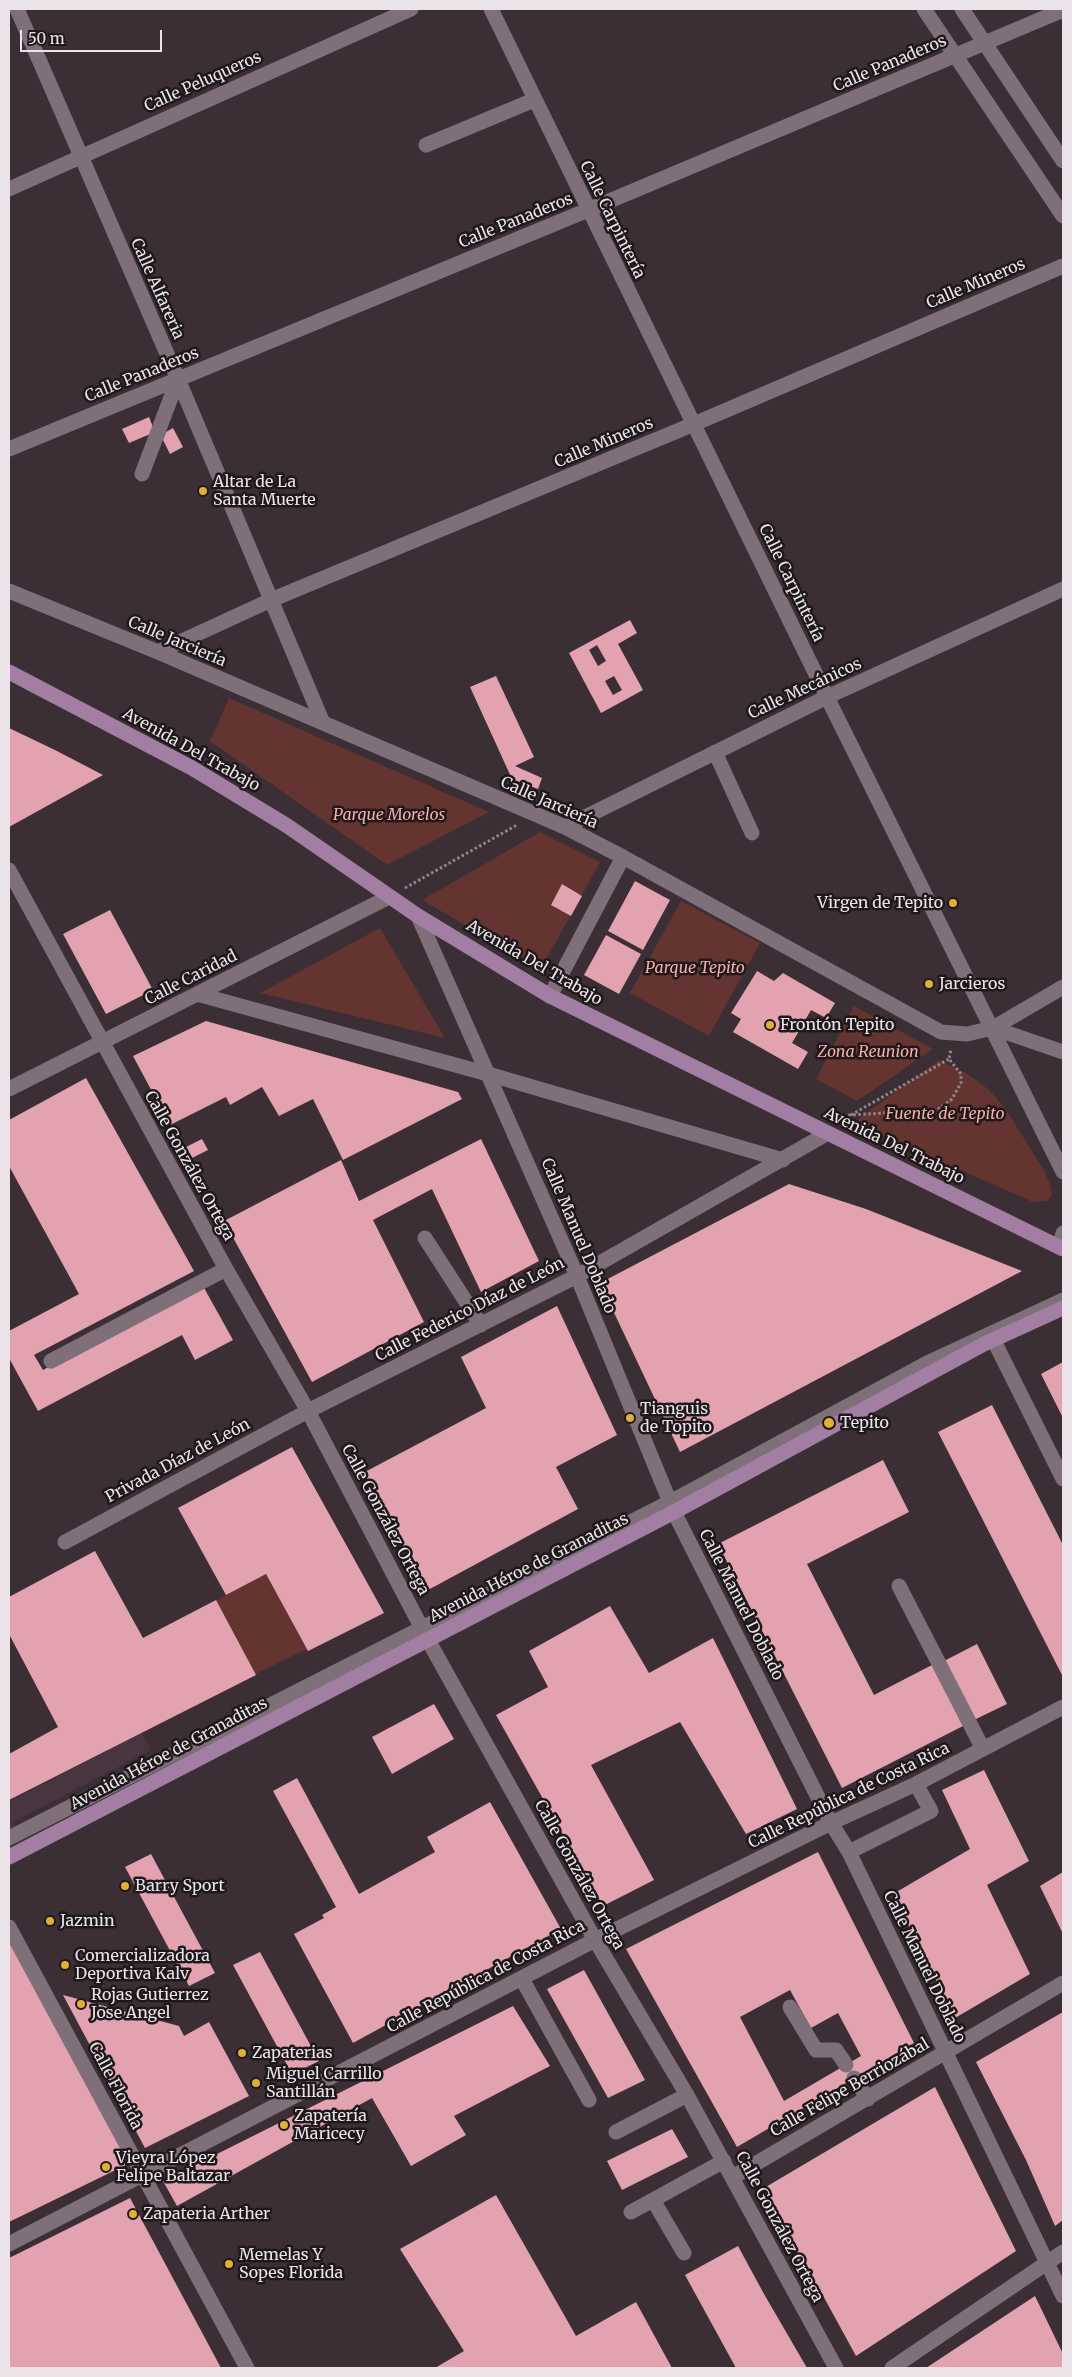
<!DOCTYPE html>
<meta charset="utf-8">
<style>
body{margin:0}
#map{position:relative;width:1072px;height:2377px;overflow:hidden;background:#3b2e35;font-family:Merriweather,serif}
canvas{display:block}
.frame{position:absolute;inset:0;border:10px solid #ebe3e7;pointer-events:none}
.scale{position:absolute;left:20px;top:30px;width:142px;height:22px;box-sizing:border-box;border:2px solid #ebe3e7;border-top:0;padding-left:6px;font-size:15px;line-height:18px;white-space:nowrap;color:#ebe3e7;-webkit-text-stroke:4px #1e181b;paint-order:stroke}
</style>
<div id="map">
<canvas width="1072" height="2377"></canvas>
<div class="frame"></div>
<div class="scale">50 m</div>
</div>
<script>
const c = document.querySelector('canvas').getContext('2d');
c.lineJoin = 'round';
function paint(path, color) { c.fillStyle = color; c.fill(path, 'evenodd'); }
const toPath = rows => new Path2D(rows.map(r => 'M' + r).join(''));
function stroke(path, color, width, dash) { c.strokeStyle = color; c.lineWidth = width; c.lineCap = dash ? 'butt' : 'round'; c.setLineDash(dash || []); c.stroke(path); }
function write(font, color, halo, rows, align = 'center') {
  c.font = font + ' Merriweather,serif'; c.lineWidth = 5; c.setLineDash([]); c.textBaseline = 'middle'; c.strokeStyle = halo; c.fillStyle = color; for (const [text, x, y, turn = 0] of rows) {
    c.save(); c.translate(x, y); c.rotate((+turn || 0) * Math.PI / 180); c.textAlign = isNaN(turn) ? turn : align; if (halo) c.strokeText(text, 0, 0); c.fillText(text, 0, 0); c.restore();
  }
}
paint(toPath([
 [72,1679,141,1732,151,1750,13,1822,16,1828,9,1832,9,1802,109,1750]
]), '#483540');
paint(toPath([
 [229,698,489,812,387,865,210,741],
 [540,832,600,862,541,969,422,900],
 [681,901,760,943,709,1036,630,993],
 [380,928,445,1038,260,993],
 [854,1006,933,1049,857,1101,816,1079],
 [939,1060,966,1073,988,1089,1005,1108,1044,1170,1051,1187,1052,1195,1047,1201,1033,1202,853,1123],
 [266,1574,307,1649,216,1693,175,1622]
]), '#633430');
paint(toPath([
 [149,417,155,432,129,443,122,429],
 [173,428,183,447,170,454,163,440,166,432],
 [630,620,637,633,618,644,643,690,601,713,569,653],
 [597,645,606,661,598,666,589,650],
 [614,676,622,690,613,695,605,681],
 [496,676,534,757,515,766,542,778,538,789,512,779,470,687],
 [9,728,57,751,103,775,9,827],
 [635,881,670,900,643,950,608,931],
 [562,884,582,896,571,916,551,905],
 [110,910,153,990,106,1014,63,934],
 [606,935,641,954,619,994,584,975],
 [757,971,774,981,783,973,835,1003,826,1018,811,1010,792,1043,808,1052,798,1069,733,1032,741,1019,731,1013],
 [206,1021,458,1092,462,1099,343,1160,313,1099,279,1116,262,1087,230,1105,226,1097,170,1125,133,1056],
 [86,1078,194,1271,34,1355,43,1370,203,1286,233,1340,195,1360,182,1335,38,1411,9,1358,9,1331,79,1294,9,1166,9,1120],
 [202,1139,208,1150,192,1158,186,1147],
 [481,1139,539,1261,481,1292,432,1189,373,1220,424,1322,312,1382,224,1221,341,1160,359,1201],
 [789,1184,866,1209,1022,1271,680,1452,600,1283],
 [557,1306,617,1435,556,1467,578,1509,428,1590,363,1473,486,1408,461,1357],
 [1063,1362,1063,1418,1041,1374],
 [992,1405,1063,1545,1063,1677,938,1432],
 [292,1447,384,1613,308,1651,266,1574,226,1595,178,1508],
 [883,1460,909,1512,807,1564,874,1695,932,1665,963,1726,842,1788,718,1544],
 [95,1551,143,1638,216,1600,256,1675,9,1800,9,1754,58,1727,9,1634,9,1597],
 [610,1606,649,1673,713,1638,797,1809,746,1834,680,1722,591,1765,654,1880,603,1906,496,1715,548,1687,529,1651],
 [977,1644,1007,1704,974,1720,944,1661],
 [434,1704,454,1739,392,1774,372,1737],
 [984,1770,1029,1861,987,1885,1030,1974,955,2018,893,1894,970,1849,942,1790],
 [297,1778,359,1894,435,1852,427,1837,490,1802,561,1929,353,2043,294,1934,324,1918,322,1915,336,1907,273,1791],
 [818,1852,914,2043,737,2147,626,1949],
 [790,1990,811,2028,838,2013,861,2056,784,2101,740,2017],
 [151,1854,215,1973,189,1986,125,1867],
 [1063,1872,1063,1934,1040,1886],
 [9,1940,130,2163,9,2222],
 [260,1952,319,2061,292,2074,233,1965],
 [584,1970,645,2080,608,2098,547,1989],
 [63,1995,179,2026,184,2036,209,2022,249,2096,145,2148],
 [513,2006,550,2066,454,2116,466,2135,411,2166,372,2098,177,2206,163,2181],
 [1063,2012,1063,2220,1055,2226,1026,2160,976,2062],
 [935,2087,1016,2251,856,2356,821,2292,817,2294,794,2255,798,2253,759,2191],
 [672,2129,688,2157,622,2190,607,2161],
 [496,2195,576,2336,636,2302,672,2368,435,2368,464,2351,400,2249],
 [130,2198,221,2368,9,2368,9,2258],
 [738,2246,764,2294,807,2368,736,2368,685,2275],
 [1035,2296,1063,2354,1063,2368,926,2368]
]), '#e2a2b0');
stroke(toPath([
 [405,888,517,825],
 [851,1115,949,1059],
 [840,1121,850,1115,937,1110,952,1099,961,1083,961,1074,949,1059,951,1049]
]), '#91868c', 3, [2.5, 2.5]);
stroke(toPath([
 [17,9,178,379,323,723],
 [491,9,827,697,1063,1172],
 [924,9,1063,216],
 [962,9,1063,161],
 [426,145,534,100],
 [9,189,411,9],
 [9,449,588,210,1063,10],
 [142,474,178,379],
 [9,591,158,652,565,827,623,857,941,1032,967,1034,993,1028,1063,1052],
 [158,652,271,600,694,424,1063,266],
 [715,752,752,833],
 [565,827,827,697,1063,589],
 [9,870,226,1269,308,1411,428,1640,595,1940,687,2095,836,2368],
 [418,916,577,1276,674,1512,831,1823,849,1852,1063,2296],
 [197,994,488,1074,783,1160],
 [550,996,623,857],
 [993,1028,1063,987],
 [9,1089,389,897],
 [425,1238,481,1325],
 [1059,1247,1063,1233],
 [993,1339,1063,1479],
 [51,1361,226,1269],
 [65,1542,308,1411,577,1276,828,1133],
 [899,1586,983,1749],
 [9,1838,670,1502,927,1363,1063,1300],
 [849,1852,931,1811,916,1784],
 [9,1927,247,2368],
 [522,1979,589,2100],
 [790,2007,816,2050,836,2050,846,2065],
 [854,2078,868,2099],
 [616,2132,687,2095],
 [733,2177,1063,1983],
 [653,2200,684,2253],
 [631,2212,724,2161],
 [9,2244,595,1940,831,1823,916,1784,1063,1707],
 [892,2368,1063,2252]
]), '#7f6f78', 15);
stroke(toPath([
 [9,672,192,768,286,825,418,916,550,996,1063,1249],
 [9,1857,674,1512,984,1344,1063,1308]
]), '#a27ea2', 15);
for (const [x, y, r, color] of [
 [203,491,5,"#dfb034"],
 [953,903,5,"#dfb034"],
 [929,984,5,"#dfb034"],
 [770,1025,5,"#dfb034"],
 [630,1418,5,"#dfb034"],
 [829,1423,6,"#dfb034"],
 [125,1886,5,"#dfb034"],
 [50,1921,5,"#dfb034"],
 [65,1965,5,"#dfb034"],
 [81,2004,5,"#dfb034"],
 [242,2053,5,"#dfb034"],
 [256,2083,5,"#dfb034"],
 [284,2125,5,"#dfb034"],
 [106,2167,5,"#dfb034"],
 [133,2214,5,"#dfb034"],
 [229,2264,5,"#dfb034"]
]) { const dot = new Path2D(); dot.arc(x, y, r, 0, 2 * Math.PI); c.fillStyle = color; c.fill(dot); stroke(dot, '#1e181b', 2); }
write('16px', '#ebe3e7', '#1e181b', [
 ["Calle Panaderos",890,64,-23],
 ["Calle Peluqueros",203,82,-24],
 ["Calle Carpintería",612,220,64],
 ["Calle Panaderos",516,221,-22],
 ["Calle Mineros",976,284,-23],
 ["Calle Alfareria",157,289,66],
 ["Calle Panaderos",142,375,-22],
 ["Calle Mineros",604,443,-23],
 ["Calle Carpintería",791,583,64],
 ["Calle Jarciería",177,642,23],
 ["Calle Mecánicos",805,689,-25],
 ["Avenida Del Trabajo",191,750,29],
 ["Calle Jarciería",549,803,24],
 ["Avenida Del Trabajo",534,963,30],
 ["Calle Caridad",191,978,-27],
 ["Avenida Del Trabajo",894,1146,26],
 ["Calle González Ortega",189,1166,61],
 ["Calle Manuel Doblado",578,1236,67],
 ["Calle Federico Díaz de León",470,1310,-27],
 ["Privada Díaz de León",178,1461,-28],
 ["Calle González Ortega",385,1520,62],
 ["Avenida Héroe de Granaditas",529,1568,-27],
 ["Calle Manuel Doblado",741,1605,63],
 ["Avenida Héroe de Granaditas",169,1754,-28],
 ["Calle República de Costa Rica",849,1796,-26],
 ["Calle González Ortega",579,1875,61],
 ["Calle Manuel Doblado",924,1967,64],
 ["Calle República de Costa Rica",486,1977,-28],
 ["Calle Florida",115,2086,62],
 ["Calle Felipe Berriozábal",850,2088,-30],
 ["Calle González Ortega",779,2227,62]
]);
write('16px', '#ebe3e7', '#1e181b', [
 ["Altar de La",213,482],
 ["Santa Muerte",213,500],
 ["Virgen de Tepito",943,903,"right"],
 ["Jarcieros",939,984],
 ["Frontón Tepito",780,1025],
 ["Tianguis",640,1409],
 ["de Topito",640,1427],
 ["Tepito",840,1423],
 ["Barry Sport",135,1886],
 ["Jazmin",60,1921],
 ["Comercializadora",75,1956],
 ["Deportiva Kalv",75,1974],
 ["Rojas Gutierrez",91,1995],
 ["Jose Angel",91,2013],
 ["Zapaterias",252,2053],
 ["Miguel Carrillo",266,2074],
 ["Santillán",266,2092],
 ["Zapatería",294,2116],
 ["Maricecy",294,2134],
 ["Vieyra López",116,2158],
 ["Felipe Baltazar",116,2176],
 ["Zapateria Arther",143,2214],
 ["Memelas Y",239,2255],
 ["Sopes Florida",239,2273]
], 'left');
write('italic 16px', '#f5ada6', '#1e181b', [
 ["Parque Morelos",389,815],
 ["Parque Tepito",695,968],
 ["Zona Reunion",868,1052],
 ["Fuente de Tepito",945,1114]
]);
</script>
